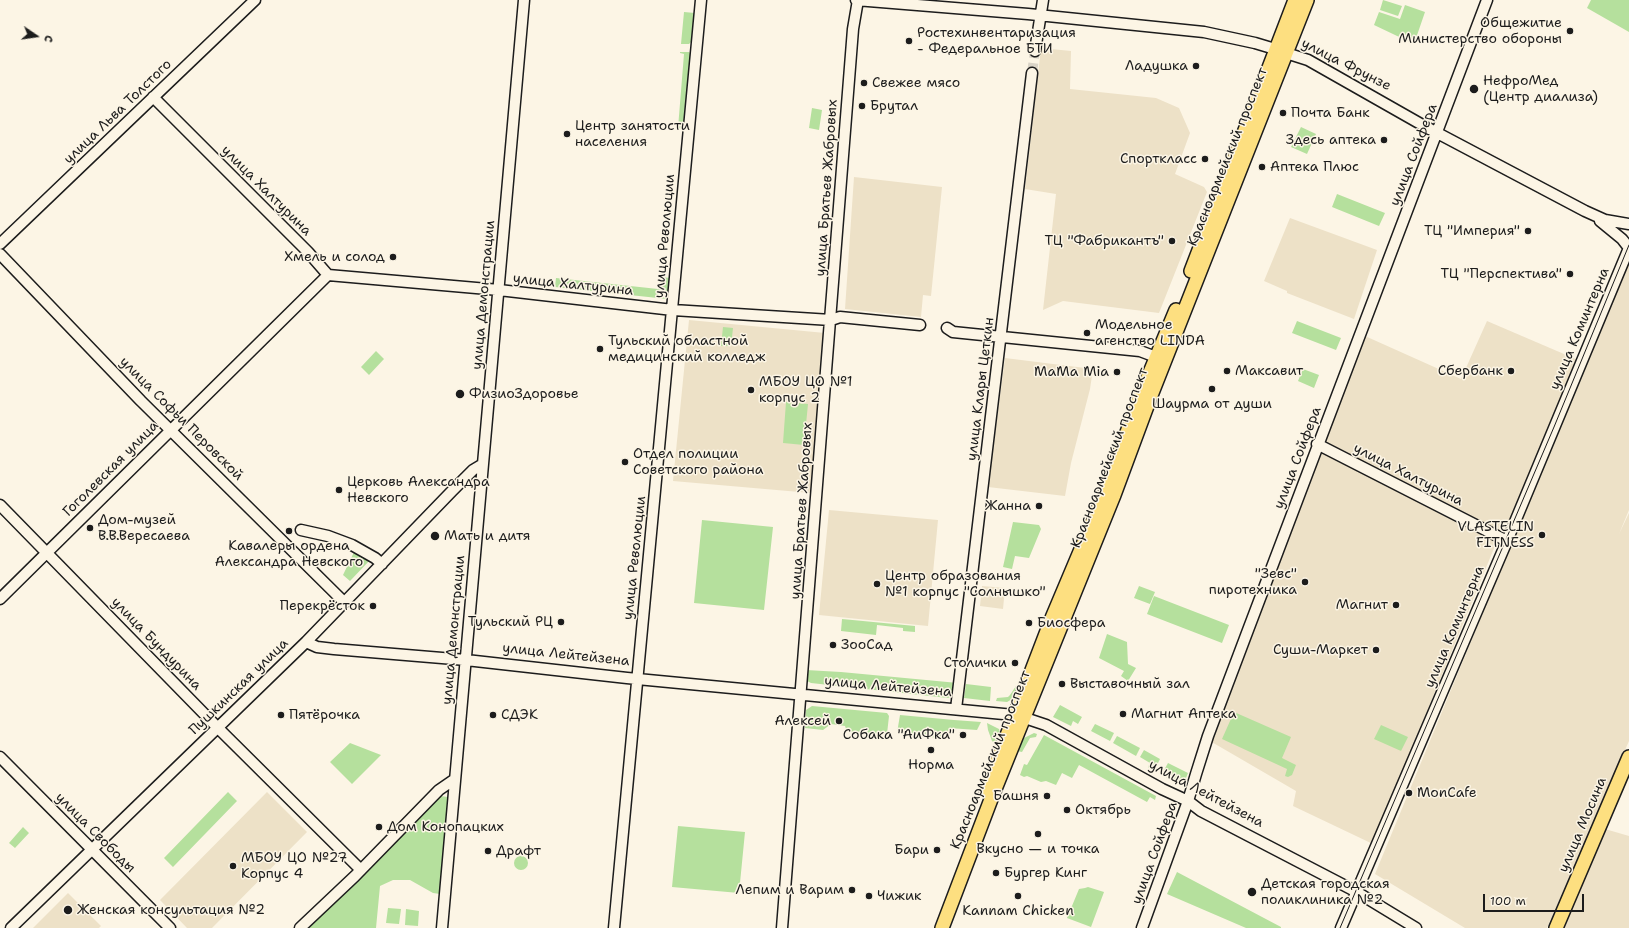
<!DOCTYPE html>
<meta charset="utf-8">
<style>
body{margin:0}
#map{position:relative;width:1629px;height:928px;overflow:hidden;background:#fcf5e5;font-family:"Shantell Sans",sans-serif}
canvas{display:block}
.north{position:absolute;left:16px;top:16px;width:40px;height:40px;-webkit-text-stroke:3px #fcf5e5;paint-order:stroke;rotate:103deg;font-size:11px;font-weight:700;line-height:16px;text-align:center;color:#1c1c1c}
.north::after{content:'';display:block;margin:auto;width:14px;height:18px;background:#1c1c1c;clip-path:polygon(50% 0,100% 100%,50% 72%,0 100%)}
.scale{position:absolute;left:1483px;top:894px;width:101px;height:18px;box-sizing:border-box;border:2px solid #1c1c1c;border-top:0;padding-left:5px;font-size:12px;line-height:14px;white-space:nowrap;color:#1c1c1c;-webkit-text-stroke:3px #fcf5e5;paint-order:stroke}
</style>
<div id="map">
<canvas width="1629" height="928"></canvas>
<div class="north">С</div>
<div class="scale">100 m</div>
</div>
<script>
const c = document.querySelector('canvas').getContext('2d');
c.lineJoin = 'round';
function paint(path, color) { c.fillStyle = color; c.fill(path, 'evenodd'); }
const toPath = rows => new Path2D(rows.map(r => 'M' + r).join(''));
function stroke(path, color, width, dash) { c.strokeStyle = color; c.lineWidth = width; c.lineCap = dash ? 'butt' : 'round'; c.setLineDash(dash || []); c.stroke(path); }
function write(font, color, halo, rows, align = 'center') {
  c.font = font + ' "Shantell Sans",sans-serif'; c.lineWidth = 3; c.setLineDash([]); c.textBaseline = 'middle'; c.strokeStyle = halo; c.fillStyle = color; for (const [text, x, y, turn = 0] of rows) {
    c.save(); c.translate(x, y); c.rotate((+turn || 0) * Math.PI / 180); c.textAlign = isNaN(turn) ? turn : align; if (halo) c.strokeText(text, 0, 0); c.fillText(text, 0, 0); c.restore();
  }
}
paint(toPath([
 [1041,48,1071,51,1070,89,1156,98,1179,108,1190,133,1175,174,1204,187,1207,192,1159,313,1063,301,1043,310,1056,194,1025,189],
 [854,177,942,187,931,296,923,295,921,317,845,309],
 [1290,218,1377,250,1354,319,1287,293,1287,291,1264,281],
 [1629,262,1629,510,1619,534,1629,513,1629,741,1547,928,1465,928,1375,874,1515,535],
 [689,320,825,333,811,493,673,481],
 [1487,321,1578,360,1505,537,1322,444,1365,336,1461,379],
 [1005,358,1093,369,1090,389,1071,463,1065,496,988,487],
 [1320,448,1497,541,1396,787,1375,845,1293,806,1296,791,1210,741],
 [829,510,938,520,928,626,819,615],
 [982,586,1005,588,1003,609,980,606],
 [267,792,307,832,212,928,187,928,160,900],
 [1605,829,1629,836,1629,928,1561,928],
 [68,893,101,926,99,928,33,928]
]), '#ede1c7');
paint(toPath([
 [1383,0,1402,6,1398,16,1380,10],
 [1591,0,1629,0,1629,32,1587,8],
 [1405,5,1425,12,1414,44,1374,25,1379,12,1400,19],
 [684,12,695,13,693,40,689,44,681,44],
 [680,52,689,52,692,55,685,129,678,128,684,54,680,53],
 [812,108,822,110,819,130,809,128],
 [1301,127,1316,134,1307,154,1291,147],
 [1337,194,1385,213,1379,226,1332,207],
 [660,277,671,278,670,295,667,299,555,287,556,278,658,289],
 [1297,321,1341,338,1336,350,1292,333],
 [723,327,733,328,731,346,721,346],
 [376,351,384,359,369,375,361,367],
 [1303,369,1319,375,1314,388,1298,381],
 [786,402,808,404,804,445,783,443],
 [702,520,773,527,764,610,694,603],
 [1013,522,1039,525,1041,529,1029,558,1015,556,1012,569,1003,567],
 [355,550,371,559,350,581,343,575],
 [1139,586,1155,592,1150,604,1134,598],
 [1154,596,1229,625,1222,643,1147,614],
 [842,619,915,626,915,632,903,631,903,628,877,625,876,635,841,631],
 [1107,634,1127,642,1128,664,1136,668,1128,681,1121,676,1124,671,1099,658],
 [806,670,841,672,958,683,954,695,948,698,811,683,807,681],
 [966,684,991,687,990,701,964,698],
 [1016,686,1021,686,1016,697,1007,702,996,701,997,698,1008,697,1010,695],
 [1060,705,1082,717,1078,724,1073,721,1071,726,1053,717],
 [812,706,887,713,889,716,887,734,847,732,845,726,831,724,823,730,805,728,806,710],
 [1234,712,1291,737,1282,758,1296,765,1292,775,1288,777,1285,776,1287,769,1222,739],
 [900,715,954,720,981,722,977,730,949,728,947,739,897,733],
 [987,723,999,729,1000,734,997,745,992,741,988,730],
 [1095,724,1114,733,1110,741,1091,731],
 [1381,725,1408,737,1401,751,1374,739],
 [1034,733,1037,734,1036,737,1030,738,1022,752,1017,751,1024,738],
 [1044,735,1156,796,1155,800,1150,797,1147,802,1079,765,1072,778,1062,773,1056,785,1046,781,1041,782,1027,776,1024,777,1020,775,1024,764,1027,765],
 [1117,736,1140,748,1136,756,1113,743],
 [350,743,381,755,352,784,330,762],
 [1144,750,1160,759,1156,767,1150,769,1148,767,1150,763,1140,757],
 [1168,763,1188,773,1184,783,1179,784,1166,777,1163,772],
 [228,792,237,801,173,867,164,858],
 [440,796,448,797,440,894,433,893,410,880,393,880,380,886,376,928,306,928],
 [678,826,745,832,739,893,672,887],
 [23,827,29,833,15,848,9,843],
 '514 863a7 7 0 1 1 14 0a7 7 0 1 1-14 0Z',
 [1177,872,1281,927,1281,928,1246,928,1167,894],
 [1088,887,1104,892,1091,927,1067,918,1079,889,1085,888],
 [388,908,401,909,399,924,386,923],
 [406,909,419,911,418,926,405,925]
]), '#b5e09d');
stroke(toPath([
 [1032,73,1035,51]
]), '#dad4c7', 10, [10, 5]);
const minor = toPath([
 [856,0,1028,14,1204,32,1255,43,1275,49],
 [1035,51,1043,0],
 [1286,53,1308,60,1426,127,1585,211,1605,220,1629,224],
 [153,97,308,252,328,275,499,290,673,310,831,320,840,317,920,325],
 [1600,221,1622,239,1629,248],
 [0,244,255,0],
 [0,254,141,401,344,602],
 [947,328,953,332,1140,351,1156,357],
 [1317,444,1507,541],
 [0,505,218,728,361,870],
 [301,530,328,536,352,545,375,558,382,564],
 [0,599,328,275],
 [306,642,317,647,334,649,466,660,627,678,1014,715],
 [956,709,1032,73],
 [1025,718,1046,725,1162,789,1188,801,1201,811,1355,891,1416,928],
 [0,757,170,928],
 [11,928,306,642,452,491,473,470,483,464],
 [300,928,355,876,439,790,455,779],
 [442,928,524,0],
 [614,928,701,0],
 [782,928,853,29,858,0],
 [1142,928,1188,801,1196,774,1208,736,1245,638,1487,0],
 [1341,928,1507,541,1629,248]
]);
const major = toPath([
 [1191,271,1295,0],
 [986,790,1052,618,1106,490,1141,394,1176,310],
 [942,928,993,794,1114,495,1150,398,1307,0],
 [1556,928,1629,757]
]);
stroke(minor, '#1c1c1c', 13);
stroke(major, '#1c1c1c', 16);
stroke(minor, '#fcf5e5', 10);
stroke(major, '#fddf80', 13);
stroke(toPath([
 [1340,928,1554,427,1629,245]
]), '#1c1c1c', 1);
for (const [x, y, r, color] of [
 [1570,31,4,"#1c1c1c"],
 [909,41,4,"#1c1c1c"],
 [1196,66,4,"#1c1c1c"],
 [864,83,4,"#1c1c1c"],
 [1474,89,5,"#1c1c1c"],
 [862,106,4,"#1c1c1c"],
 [1283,113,4,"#1c1c1c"],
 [567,134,4,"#1c1c1c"],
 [1384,140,4,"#1c1c1c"],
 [1205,159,4,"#1c1c1c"],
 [1262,167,4,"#1c1c1c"],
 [1528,231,4,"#1c1c1c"],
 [1172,241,4,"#1c1c1c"],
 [393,257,4,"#1c1c1c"],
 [1570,274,4,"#1c1c1c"],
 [1087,333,4,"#1c1c1c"],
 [600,349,4,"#1c1c1c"],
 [1227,371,4,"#1c1c1c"],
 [1511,371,4,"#1c1c1c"],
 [1117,372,4,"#1c1c1c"],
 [1212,389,4,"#1c1c1c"],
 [751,390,4,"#1c1c1c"],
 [460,394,5,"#1c1c1c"],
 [625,462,4,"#1c1c1c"],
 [339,490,4,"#1c1c1c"],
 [1039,506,4,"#1c1c1c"],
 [90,528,4,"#1c1c1c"],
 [289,531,4,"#1c1c1c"],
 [1542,535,4,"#1c1c1c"],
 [435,536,5,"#1c1c1c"],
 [1305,582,4,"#1c1c1c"],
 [877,584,4,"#1c1c1c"],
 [1396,605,4,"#1c1c1c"],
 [373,606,4,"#1c1c1c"],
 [561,622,4,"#1c1c1c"],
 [1029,623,4,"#1c1c1c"],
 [833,645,4,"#1c1c1c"],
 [1376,650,4,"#1c1c1c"],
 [1015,663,4,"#1c1c1c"],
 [1062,684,4,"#1c1c1c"],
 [1123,714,4,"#1c1c1c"],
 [281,715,4,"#1c1c1c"],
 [493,715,4,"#1c1c1c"],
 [839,721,4,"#1c1c1c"],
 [963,735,4,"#1c1c1c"],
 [931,750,4,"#1c1c1c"],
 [1409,793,4,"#1c1c1c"],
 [1047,796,4,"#1c1c1c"],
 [1067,810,4,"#1c1c1c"],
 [379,827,4,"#1c1c1c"],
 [1038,834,4,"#1c1c1c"],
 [937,850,4,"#1c1c1c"],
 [488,851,4,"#1c1c1c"],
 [233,866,4,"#1c1c1c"],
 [996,873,4,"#1c1c1c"],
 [852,890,4,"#1c1c1c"],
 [1252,892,5,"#1c1c1c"],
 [869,896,4,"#1c1c1c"],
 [1018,896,4,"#1c1c1c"],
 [68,910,5,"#1c1c1c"]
]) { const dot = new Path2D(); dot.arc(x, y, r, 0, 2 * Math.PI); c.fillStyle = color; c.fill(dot); stroke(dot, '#fcf5e5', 1.5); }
write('14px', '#1c1c1c', '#fcf5e5', [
 ["Общежитие",1562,23,"right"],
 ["Министерство обороны",1562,39,"right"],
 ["Ростехинвентаризация",917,33],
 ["- Федеральное БТИ",917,49],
 ["Ладушка",1188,66,"right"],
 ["НефроМед",1483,81],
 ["(Центр диализа)",1483,97],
 ["Свежее мясо",872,83],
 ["Брутал",870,106],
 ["Почта Банк",1291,113],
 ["Центр занятости",575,126],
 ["населения",575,142],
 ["Здесь аптека",1376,140,"right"],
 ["Спорткласс",1197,159,"right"],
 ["Аптека Плюс",1270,167],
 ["ТЦ \"Империя\"",1520,231,"right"],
 ["ТЦ \"Фабрикантъ\"",1164,241,"right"],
 ["Хмель и солод",385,257,"right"],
 ["ТЦ \"Перспектива\"",1562,274,"right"],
 ["Модельное",1095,325],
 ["агенство LINDA",1095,341],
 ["Тульский областной",608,341],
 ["медицинский колледж",608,357],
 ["Максавит",1235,371],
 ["Сбербанк",1503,371,"right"],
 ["MaMa Mia",1109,372,"right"],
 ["МБОУ ЦО №1",759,382],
 ["корпус 2",759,398],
 ["ФизиоЗдоровье",469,394],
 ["Шаурма от души",1212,404,"center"],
 ["Отдел полиции",633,454],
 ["Советского района",633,470],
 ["Церковь Александра",347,482],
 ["Невского",347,498],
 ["Жанна",1031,506,"right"],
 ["Дом-музей",98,520],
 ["В.В.Вересаева",98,536],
 ["VLASTELIN",1534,527,"right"],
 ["FITNESS",1534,543,"right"],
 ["Мать и дитя",444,536],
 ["Кавалеры ордена",289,546,"center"],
 ["Александра Невского",289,562,"center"],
 ["\"Зевс\"",1297,574,"right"],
 ["пиротехника",1297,590,"right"],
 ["Центр образования",885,576],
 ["№1 корпус \"Солнышко\"",885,592],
 ["Магнит",1388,605,"right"],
 ["Перекрёсток",365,606,"right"],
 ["Тульский РЦ",553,622,"right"],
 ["Биосфера",1037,623],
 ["ЗооСад",841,645],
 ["Суши-Маркет",1368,650,"right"],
 ["Столички",1007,663,"right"],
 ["Выставочный зал",1070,684],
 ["Магнит Аптека",1131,714],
 ["Пятёрочка",289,715],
 ["СДЭК",501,715],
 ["Алексей",831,721,"right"],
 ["Собака \"АиФка\"",955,735,"right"],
 ["Норма",931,765,"center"],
 ["MonCafe",1417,793],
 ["Башня",1039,796,"right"],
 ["Октябрь",1075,810],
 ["Дом Конопацких",387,827],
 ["Вкусно — и точка",1038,849,"center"],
 ["Бари",929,850,"right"],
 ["Драфт",496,851],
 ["МБОУ ЦО №27",241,858],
 ["Корпус 4",241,874],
 ["Бургер Кинг",1004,873],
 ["Детская городская",1261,884],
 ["поликлиника №2",1261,900],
 ["Лепим и Варим",844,890,"right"],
 ["Чижик",877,896],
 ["Женская консультация №2",77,910],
 ["Kannam Chicken",1018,911,"center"]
], 'left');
write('14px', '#1c1c1c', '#fcf5e5', [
 ["улица Фрунзе",1346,65,27],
 ["улица Льва Толстого",118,112,-44],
 ["улица Сойфера",1414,155,-69],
 ["Красноармейский проспект",1228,157,-68],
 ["улица Братьев Жабровых",827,188,-86],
 ["улица Халтурина",266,191,45],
 ["улица Революции",665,236,-85],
 ["улица Халтурина",573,285,6],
 ["улица Демонстрации",484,295,-85],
 ["улица Коминтерна",1580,329,-67],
 ["улица Клары Цеткин",981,389,-83],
 ["улица Софьи Перовской",181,419,45],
 ["Красноармейский проспект",1110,458,-69],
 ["улица Сойфера",1298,458,-69],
 ["Гоголевская улица",111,469,-45],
 ["улица Халтурина",1408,475,27],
 ["улица Братьев Жабровых",802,511,-86],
 ["улица Революции",635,558,-84],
 ["улица Коминтерна",1455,627,-67],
 ["улица Демонстрации",454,630,-85],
 ["улица Бундурина",156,644,46],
 ["улица Лейтейзена",566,655,6],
 ["Пушкинская улица",239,687,-44],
 ["улица Лейтейзена",888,687,5],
 ["Красноармейский проспект",991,760,-68],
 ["улица Лейтейзена",1206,794,28],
 ["улица Мосина",1583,825,-67],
 ["улица Свободы",95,833,45],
 ["улица Сойфера",1155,853,-70]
]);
</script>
